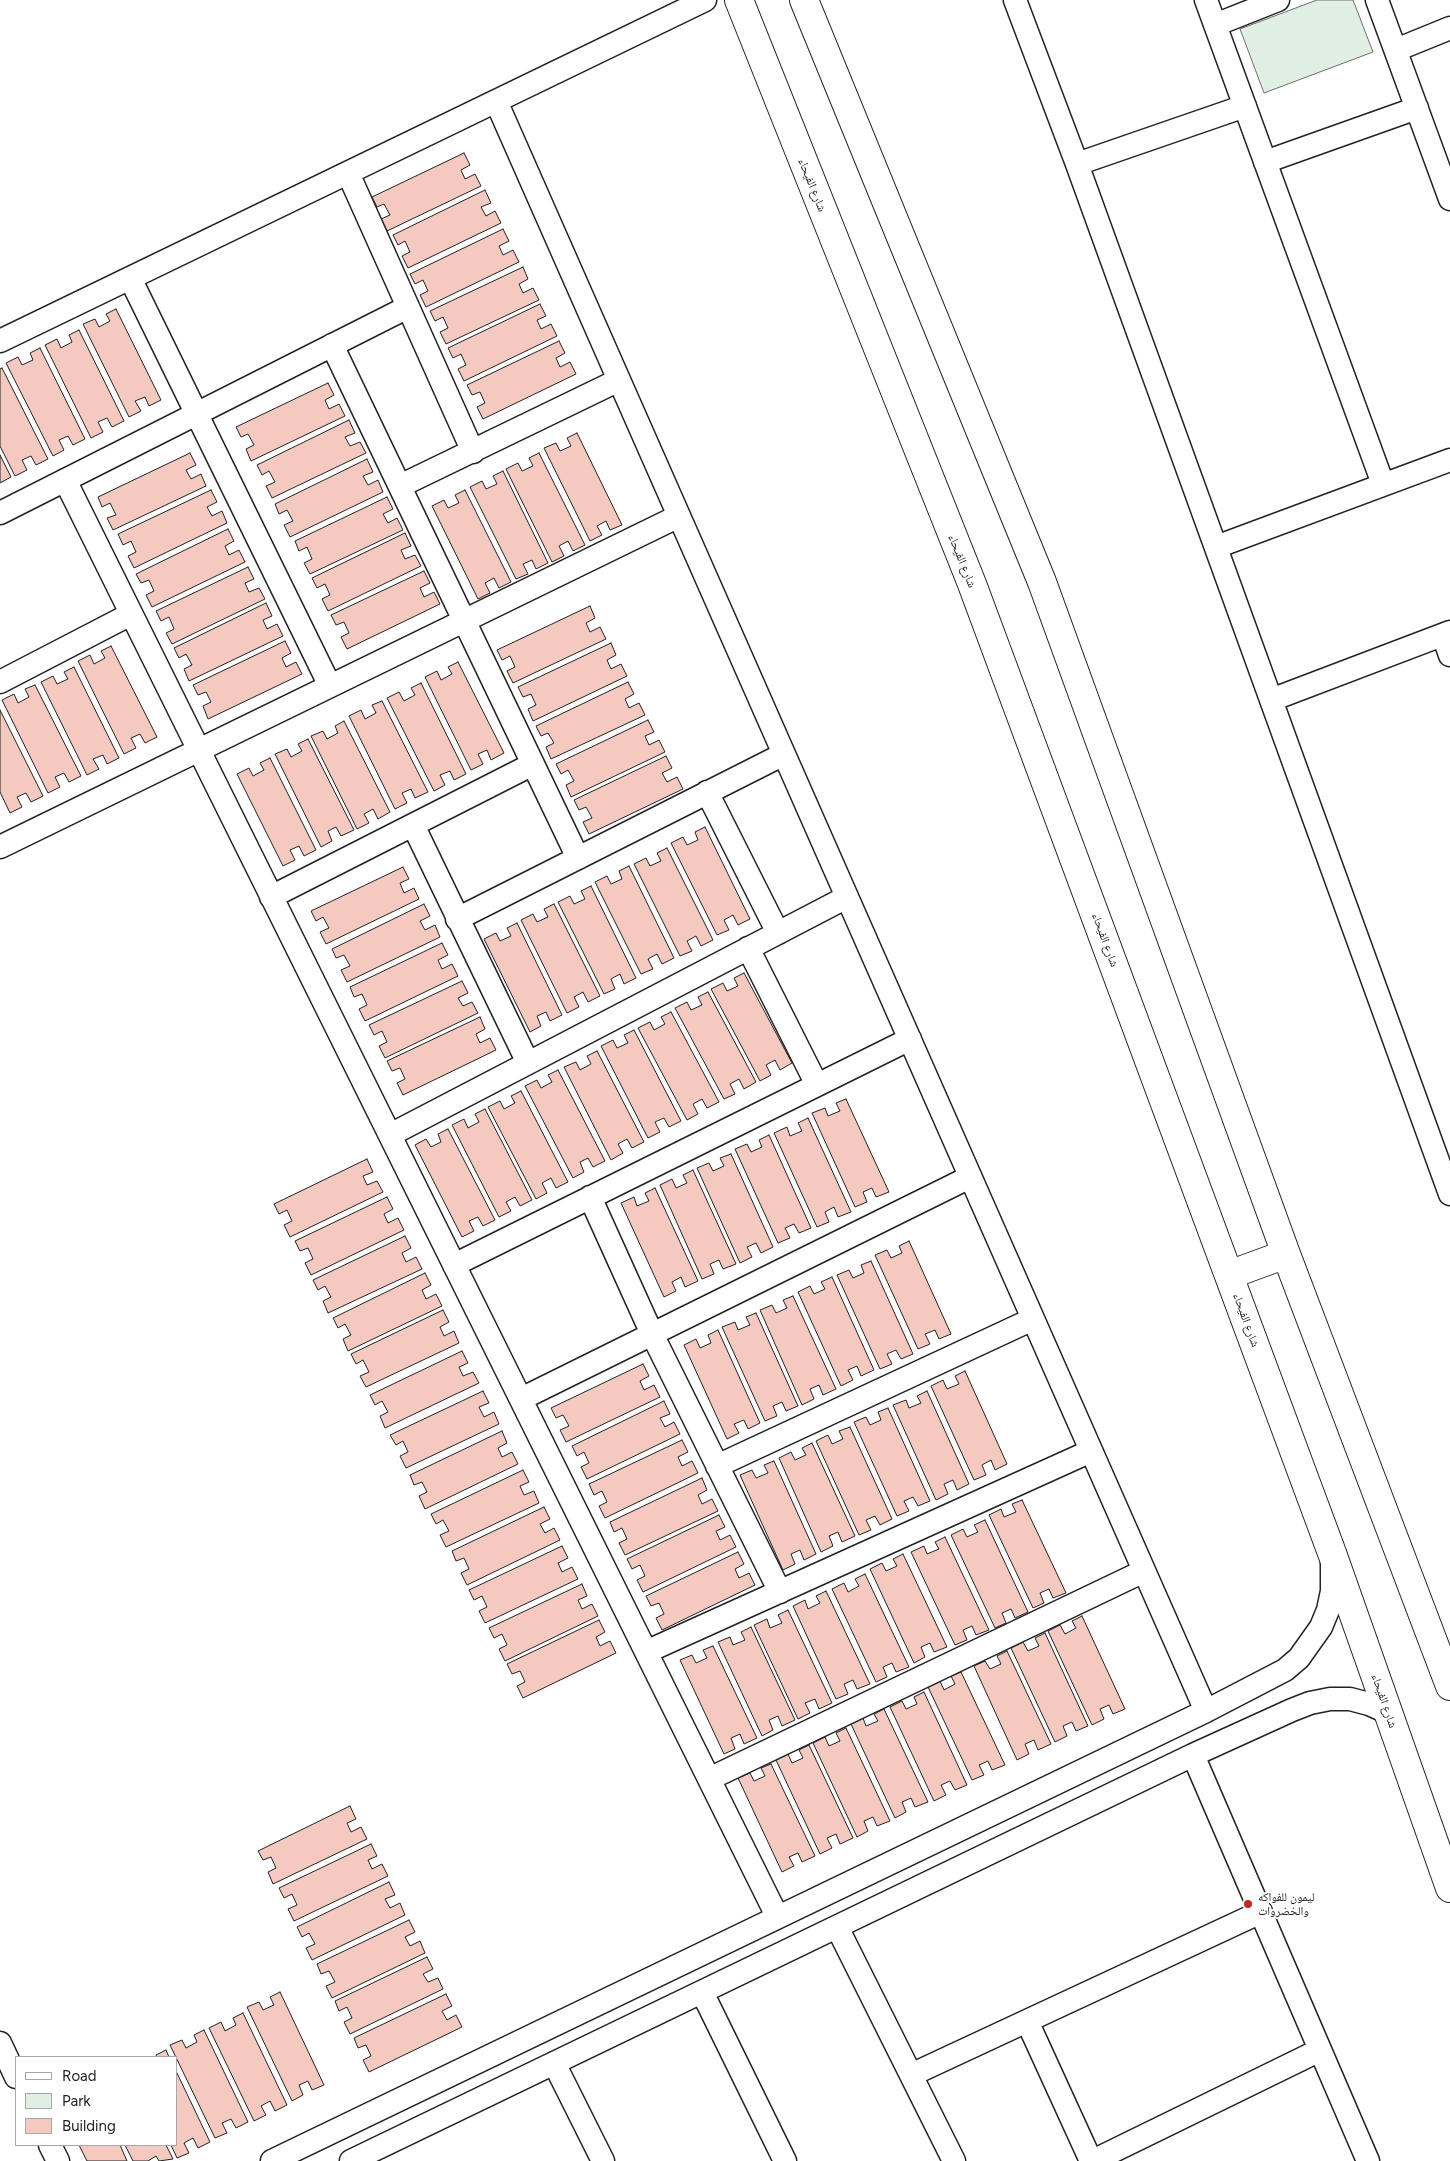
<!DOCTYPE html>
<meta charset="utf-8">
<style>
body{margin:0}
#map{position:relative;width:1450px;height:2161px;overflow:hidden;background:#fff;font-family:Figtree,sans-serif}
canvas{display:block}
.legend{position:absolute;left:15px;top:2056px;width:162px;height:90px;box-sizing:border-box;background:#fff;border:1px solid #a7a7a7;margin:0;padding:6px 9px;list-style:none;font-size:15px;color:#222}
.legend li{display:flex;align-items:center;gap:10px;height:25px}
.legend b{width:25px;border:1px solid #a7a7a7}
</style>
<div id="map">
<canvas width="1450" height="2161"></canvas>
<ul class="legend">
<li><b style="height:6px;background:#fff"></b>Road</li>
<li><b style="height:14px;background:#e0efe3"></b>Park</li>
<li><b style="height:14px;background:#f3c9c0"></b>Building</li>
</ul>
</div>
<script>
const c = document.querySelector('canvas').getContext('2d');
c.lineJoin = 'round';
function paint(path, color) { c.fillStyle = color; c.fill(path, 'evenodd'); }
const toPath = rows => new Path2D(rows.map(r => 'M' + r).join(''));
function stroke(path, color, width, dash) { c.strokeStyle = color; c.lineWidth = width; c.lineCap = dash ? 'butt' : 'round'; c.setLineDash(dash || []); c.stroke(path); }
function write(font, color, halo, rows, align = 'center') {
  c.font = font + ' Figtree,"Noto Naskh Arabic",sans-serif'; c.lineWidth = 4; c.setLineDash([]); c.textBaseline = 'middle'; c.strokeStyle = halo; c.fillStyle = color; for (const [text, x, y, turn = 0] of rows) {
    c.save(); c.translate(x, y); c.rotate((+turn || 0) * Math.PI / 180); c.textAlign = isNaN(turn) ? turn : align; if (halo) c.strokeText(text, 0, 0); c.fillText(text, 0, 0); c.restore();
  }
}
const green = toPath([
 [1317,0,1353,0,1373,52,1264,93,1240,29,1317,0]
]);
paint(green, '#e0efe3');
stroke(green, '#6f6f6f', 1);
const building = toPath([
 [464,153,470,165,461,170,465,179,475,174,481,186,387,231,381,219,390,215,384,204,377,207,372,197,464,153],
 [485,190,491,203,481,207,486,216,495,211,501,223,408,268,402,256,410,252,405,241,398,245,393,235,485,190],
 [503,229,509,241,499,246,503,255,513,250,519,262,426,307,420,295,428,291,423,280,415,284,410,274,503,229],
 [523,267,528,279,519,284,523,293,533,288,539,300,446,344,440,332,448,328,443,317,435,321,430,311,523,267],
 [540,304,546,316,537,320,541,329,551,324,557,336,464,381,458,369,466,365,461,354,453,358,448,348,540,304],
 [116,309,161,400,149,406,145,397,135,401,141,411,129,417,83,324,95,319,99,327,110,321,106,314,116,309],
 [79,330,124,421,112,427,107,418,98,422,103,432,91,438,45,345,57,339,61,348,72,342,69,335,79,330],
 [559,341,565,353,556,358,560,367,570,362,576,374,483,419,477,407,485,403,480,392,472,395,467,385,559,341],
 [40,348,85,439,73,445,68,436,59,440,64,450,53,456,6,363,18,357,22,365,33,360,30,353,40,348],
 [2,368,48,459,36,465,31,456,22,460,27,470,15,476,0,446,0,369,2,368],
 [328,383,334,395,325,400,329,409,339,404,345,416,251,461,246,449,254,445,248,434,241,437,236,427,328,383],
 [349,420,355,433,345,437,350,446,360,442,366,453,272,498,266,486,275,482,269,471,262,475,257,465,349,420],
 [577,433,622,525,610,530,606,521,597,526,602,535,590,541,544,448,556,443,560,451,571,446,567,438,577,433],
 [190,453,196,465,186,470,191,479,201,474,206,486,113,530,107,518,116,515,110,503,102,507,98,497,190,453],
 [539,453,585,545,573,551,568,541,559,546,564,556,552,562,506,469,518,463,522,471,533,466,529,458,539,453],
 [0,455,11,477,0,483,0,455],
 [367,459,373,472,363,476,368,485,378,480,383,492,290,537,284,525,293,521,287,510,279,514,275,504,367,459],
 [503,471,548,563,536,569,532,560,523,564,528,574,516,579,470,487,482,481,486,489,497,484,493,476,503,471],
 [211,490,217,502,207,507,212,516,222,511,227,523,134,568,128,556,136,552,131,541,123,545,118,534,211,490],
 [465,490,511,582,499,588,494,578,485,583,490,593,478,599,432,506,444,500,448,508,459,503,455,495,465,490],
 [387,497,393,509,383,514,388,523,397,518,403,530,310,574,304,563,312,559,307,547,299,551,295,541,387,497],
 [228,529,234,541,225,546,229,555,239,550,245,562,152,607,146,595,154,591,149,580,141,583,136,574,228,529],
 [405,533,411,546,401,550,405,559,415,555,421,566,328,611,322,599,330,595,325,584,317,588,312,578,405,533],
 [248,567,254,579,245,583,249,592,259,588,265,599,172,644,166,633,174,629,169,617,161,621,156,611,248,567],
 [424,571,430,583,420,588,424,597,434,592,440,604,347,649,341,637,349,633,344,622,336,625,331,615,424,571],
 [266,603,272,616,263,620,267,629,277,624,283,636,189,681,184,669,192,665,186,654,179,658,174,648,266,603],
 [590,606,595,618,586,623,590,632,600,627,606,639,513,683,507,671,515,667,510,656,502,660,497,650,590,606],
 [285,641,291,653,282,658,286,667,296,662,302,674,208,719,203,706,211,702,206,692,198,695,193,685,285,641],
 [611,643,616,655,607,660,611,669,621,664,627,676,533,721,528,709,536,705,531,694,523,697,518,687,611,643],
 [111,646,157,737,145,743,140,734,131,738,136,748,124,754,78,661,90,655,94,664,105,658,101,651,111,646],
 [458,662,504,753,491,760,487,750,478,754,483,764,471,770,425,677,437,671,441,680,452,674,448,667,458,662],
 [74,667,119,758,107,764,103,755,93,759,99,769,87,775,41,682,53,676,57,684,68,679,64,672,74,667],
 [628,682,634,694,625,699,629,708,639,703,645,715,551,759,546,747,554,743,548,733,541,736,536,726,628,682],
 [421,683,466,774,454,780,450,771,440,775,445,785,434,791,387,698,399,692,404,701,415,695,411,688,421,683],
 [35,685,81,776,69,782,64,773,55,777,60,787,48,793,2,700,14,694,18,703,29,697,25,689,35,685],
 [382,701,428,792,415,798,411,789,402,793,407,803,395,809,349,716,361,710,365,719,376,713,372,705,382,701],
 [0,710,43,796,31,802,26,793,17,797,22,807,10,813,0,792,0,710],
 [648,720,654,732,645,736,649,745,659,740,665,752,571,797,566,785,574,781,568,770,561,774,556,764,648,720],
 [344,721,390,812,378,819,373,809,364,814,369,823,357,829,311,736,323,731,327,739,338,733,335,726,344,721],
 [308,739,354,830,341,836,336,827,328,831,332,841,321,847,275,754,287,749,291,757,302,751,298,744,308,739],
 [666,756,672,768,662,773,667,782,677,777,683,789,589,834,583,822,592,818,586,807,579,810,574,800,666,756],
 [270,758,316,850,304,856,299,846,290,850,295,860,283,866,237,774,249,768,253,776,264,770,260,763,270,758],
 [705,827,750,919,738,925,733,915,724,920,729,930,717,935,671,843,683,837,687,845,698,840,695,832,705,827],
 [667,848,713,940,701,946,696,936,687,941,692,951,680,956,634,864,646,858,650,866,661,861,657,853,667,848],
 [629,866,674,958,662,964,657,954,648,959,653,969,641,974,595,882,607,876,611,884,622,879,619,871,629,866],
 [403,867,409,879,400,883,404,893,414,888,419,899,326,944,320,932,329,928,323,917,316,921,311,911,403,867],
 [591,886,636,978,624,984,620,974,611,979,615,989,604,994,558,902,570,896,574,904,585,899,581,891,591,886],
 [424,904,430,916,420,921,425,930,435,925,440,937,347,982,341,970,350,966,344,955,336,958,332,949,424,904],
 [554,904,600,996,588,1002,583,992,574,997,579,1007,567,1013,521,920,533,914,537,922,548,917,544,909,554,904],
 [517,923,562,1015,550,1021,546,1012,537,1016,541,1026,530,1032,484,939,496,933,500,941,511,936,507,928,517,923],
 [442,943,448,955,438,960,442,969,452,964,458,976,365,1021,359,1009,367,1005,362,994,354,997,350,987,442,943],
 [744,973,792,1063,780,1070,775,1060,766,1065,771,1075,760,1081,711,989,723,983,727,991,738,986,734,978,744,973],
 [462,981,468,993,458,998,463,1006,472,1002,478,1013,385,1058,379,1046,387,1042,382,1031,374,1035,369,1025,462,981],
 [708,992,756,1082,744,1089,739,1079,730,1084,735,1094,724,1099,675,1008,687,1002,691,1010,702,1005,698,997,708,992],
 [671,1012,719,1102,707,1108,702,1099,693,1104,698,1114,687,1120,638,1028,650,1022,654,1030,665,1024,661,1017,671,1012],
 [480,1017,485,1029,476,1034,480,1043,490,1038,496,1050,403,1095,397,1083,405,1079,400,1068,392,1071,387,1061,480,1017],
 [634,1030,681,1121,669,1127,664,1118,655,1122,660,1132,648,1138,601,1046,613,1040,617,1048,628,1043,624,1035,634,1030],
 [597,1051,644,1142,632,1148,627,1139,618,1144,623,1153,611,1160,564,1067,576,1062,580,1070,591,1064,587,1056,597,1051],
 [558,1070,605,1161,593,1167,588,1158,580,1162,584,1172,573,1178,525,1086,537,1080,541,1088,552,1082,548,1075,558,1070],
 [521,1091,568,1182,556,1188,551,1178,542,1183,547,1193,536,1199,488,1107,500,1101,504,1109,515,1103,511,1096,521,1091],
 [846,1099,889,1192,876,1197,872,1188,863,1192,867,1202,855,1207,812,1113,825,1108,828,1116,840,1111,836,1103,846,1099],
 [485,1109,532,1200,520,1206,515,1197,506,1202,511,1211,499,1217,452,1125,464,1119,468,1128,479,1122,475,1114,485,1109],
 [808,1118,851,1212,838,1217,834,1207,825,1212,829,1222,817,1227,774,1133,787,1127,790,1136,802,1131,798,1123,808,1118],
 [448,1129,495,1220,483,1226,478,1217,469,1221,474,1231,462,1237,415,1145,426,1139,431,1147,441,1142,438,1134,448,1129],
 [769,1135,811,1228,799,1233,794,1224,785,1228,790,1238,778,1243,735,1149,747,1144,751,1152,762,1147,759,1140,769,1135],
 [731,1154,773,1247,761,1253,756,1243,747,1247,752,1257,740,1263,697,1168,709,1163,713,1171,724,1166,720,1158,731,1154],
 [367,1159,373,1172,363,1176,367,1185,377,1181,383,1192,290,1237,284,1225,292,1221,287,1210,279,1214,274,1204,367,1159],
 [693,1170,736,1264,723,1269,719,1260,710,1264,714,1274,702,1279,660,1185,672,1179,676,1188,687,1183,683,1175,693,1170],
 [655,1188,698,1281,685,1287,681,1277,672,1282,676,1291,664,1297,621,1203,634,1197,637,1206,649,1201,645,1193,655,1188],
 [387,1197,393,1209,384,1214,388,1223,398,1218,404,1230,311,1275,305,1263,313,1259,308,1248,300,1251,295,1241,387,1197],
 [405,1236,411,1248,402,1253,406,1262,416,1257,422,1269,328,1313,323,1301,331,1297,325,1286,318,1290,313,1280,405,1236],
 [909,1241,951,1334,939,1339,935,1330,925,1334,930,1344,918,1349,875,1255,887,1250,891,1258,902,1253,899,1246,909,1241],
 [871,1261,913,1354,901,1359,896,1350,887,1354,892,1364,880,1369,837,1275,849,1270,853,1278,864,1273,861,1265,871,1261],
 [425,1273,431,1285,422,1290,426,1299,436,1294,442,1306,348,1351,343,1339,351,1335,345,1324,338,1328,333,1318,425,1273],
 [832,1277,874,1370,861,1376,857,1366,848,1370,853,1380,841,1386,798,1292,810,1286,814,1294,825,1289,821,1282,832,1277],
 [793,1296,836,1389,823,1395,819,1385,810,1389,814,1399,802,1405,760,1310,772,1305,776,1313,787,1308,783,1300,793,1296],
 [443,1310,449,1322,440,1327,444,1336,454,1331,459,1343,366,1387,360,1376,369,1372,363,1360,356,1364,351,1354,443,1310],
 [756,1313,798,1406,786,1411,782,1402,773,1406,777,1416,765,1421,722,1327,735,1322,738,1330,750,1325,746,1317,756,1313],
 [718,1330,760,1423,748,1429,744,1420,734,1424,739,1433,727,1439,684,1345,696,1339,700,1348,711,1343,708,1335,718,1330],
 [462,1351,468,1363,459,1367,463,1376,473,1372,479,1383,385,1428,380,1416,388,1412,382,1401,375,1405,370,1395,462,1351],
 [643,1364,649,1376,640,1381,644,1390,654,1385,660,1397,566,1442,560,1430,569,1426,563,1415,556,1418,551,1408,643,1364],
 [965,1371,1007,1464,995,1470,991,1460,982,1465,986,1475,974,1480,931,1386,943,1380,947,1389,959,1384,955,1376,965,1371],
 [483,1391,489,1403,479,1407,484,1417,494,1412,499,1424,406,1468,400,1456,408,1452,403,1441,396,1445,390,1435,483,1391],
 [927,1391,969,1484,957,1490,953,1480,944,1484,948,1494,936,1500,893,1405,906,1400,909,1408,921,1403,917,1396,927,1391],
 [664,1401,670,1414,660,1418,665,1427,674,1422,680,1434,587,1479,581,1467,589,1463,584,1452,577,1456,572,1446,664,1401],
 [888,1408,930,1501,918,1506,913,1497,904,1501,909,1511,897,1516,854,1422,866,1417,870,1425,881,1420,878,1412,888,1408],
 [850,1427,892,1519,880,1525,875,1516,866,1520,871,1530,859,1535,816,1441,828,1435,832,1444,843,1439,839,1431,850,1427],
 [502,1431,507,1443,498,1448,502,1457,512,1452,518,1464,425,1509,419,1496,427,1492,422,1482,414,1485,410,1475,502,1431],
 [682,1440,688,1452,678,1457,682,1466,692,1461,698,1473,605,1518,599,1506,607,1502,602,1491,594,1495,589,1484,682,1440],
 [812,1443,855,1536,842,1542,838,1532,829,1536,833,1546,821,1552,779,1458,791,1452,795,1460,806,1455,802,1448,812,1443],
 [774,1461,816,1554,804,1560,800,1550,791,1554,795,1564,783,1570,740,1475,752,1470,756,1478,768,1473,764,1465,774,1461],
 [523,1470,529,1482,520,1486,524,1495,534,1491,539,1503,446,1547,440,1535,449,1531,443,1520,436,1524,431,1514,523,1470],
 [702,1478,707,1490,698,1495,702,1504,712,1499,718,1511,625,1555,619,1543,627,1539,622,1528,614,1532,610,1522,702,1478],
 [1022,1500,1066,1593,1053,1598,1049,1589,1040,1593,1044,1603,1033,1608,989,1515,1001,1509,1004,1517,1016,1512,1012,1504,1022,1500],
 [544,1507,550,1519,540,1524,545,1533,554,1528,560,1540,467,1585,461,1573,469,1569,464,1558,456,1561,452,1551,544,1507],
 [719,1515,725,1527,716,1531,720,1540,730,1535,736,1547,643,1592,637,1580,645,1576,640,1565,632,1569,627,1559,719,1515],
 [985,1520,1028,1612,1015,1618,1011,1609,1002,1613,1006,1623,995,1628,951,1535,963,1529,967,1537,978,1532,974,1525,985,1520],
 [945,1537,989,1630,976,1635,972,1626,963,1630,967,1640,955,1645,911,1552,924,1546,927,1554,939,1549,935,1542,945,1537],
 [562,1546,568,1558,558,1563,562,1572,572,1567,578,1579,485,1623,479,1611,487,1607,482,1596,474,1600,469,1590,562,1546],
 [738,1552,744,1564,735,1569,739,1578,749,1573,755,1585,662,1630,656,1618,664,1614,659,1603,651,1606,646,1596,738,1552],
 [903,1554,947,1647,934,1652,930,1643,921,1647,925,1657,914,1663,870,1569,882,1563,886,1571,897,1566,893,1559,903,1554],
 [865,1574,909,1667,896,1672,892,1663,883,1667,887,1677,876,1682,832,1589,844,1583,848,1592,859,1586,855,1579,865,1574],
 [582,1584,587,1596,578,1600,582,1609,592,1604,598,1616,505,1661,499,1649,507,1645,502,1634,494,1638,489,1628,582,1584],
 [826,1591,870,1684,857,1689,853,1680,844,1684,848,1694,836,1699,793,1606,805,1600,808,1609,820,1603,816,1596,826,1591],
 [788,1610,832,1703,819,1709,815,1699,805,1703,810,1713,798,1719,754,1625,767,1619,770,1628,782,1623,778,1615,788,1610],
 [1082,1616,1125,1709,1113,1714,1109,1705,1100,1709,1104,1719,1092,1725,1048,1631,1060,1625,1065,1634,1076,1628,1072,1621,1082,1616],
 [599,1620,605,1632,596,1637,600,1646,610,1641,616,1653,523,1698,517,1686,525,1682,520,1671,512,1674,507,1664,599,1620],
 [751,1627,795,1720,782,1726,778,1716,769,1720,773,1730,762,1736,718,1642,730,1637,733,1645,745,1640,741,1632,751,1627],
 [1045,1633,1088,1726,1076,1731,1072,1722,1063,1726,1067,1736,1055,1742,1011,1648,1023,1642,1028,1651,1039,1646,1035,1638,1045,1633],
 [713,1646,757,1738,744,1744,740,1734,731,1738,735,1749,724,1754,680,1660,692,1655,696,1663,707,1658,703,1650,713,1646],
 [1007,1651,1051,1744,1038,1750,1034,1740,1025,1744,1029,1754,1017,1760,974,1666,985,1661,990,1669,1001,1664,997,1656,1007,1651],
 [961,1672,1005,1765,992,1770,988,1761,979,1765,984,1775,972,1780,928,1687,940,1681,944,1690,955,1684,951,1676,961,1672],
 [924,1692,967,1785,955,1790,950,1781,941,1785,946,1795,934,1801,890,1707,902,1701,906,1709,917,1704,914,1697,924,1692],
 [884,1709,928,1802,915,1807,911,1798,902,1802,906,1812,895,1818,851,1724,863,1718,866,1726,878,1721,874,1714,884,1709],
 [846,1728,890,1821,877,1826,873,1817,864,1821,868,1831,857,1837,813,1743,825,1737,829,1746,840,1741,836,1733,846,1728],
 [809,1745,853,1838,840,1844,836,1834,827,1838,832,1848,820,1854,776,1760,788,1754,792,1763,803,1758,799,1750,809,1745],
 [771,1764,815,1856,802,1862,798,1853,789,1857,794,1866,782,1872,738,1778,750,1773,754,1781,765,1776,761,1768,771,1764],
 [350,1806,356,1819,347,1823,351,1832,361,1827,367,1839,273,1884,268,1872,276,1868,271,1857,263,1860,258,1851,350,1806],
 [371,1844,377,1856,368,1860,372,1869,382,1864,388,1876,294,1921,288,1909,297,1905,292,1894,284,1898,279,1888,371,1844],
 [389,1882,395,1895,385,1899,390,1908,400,1903,405,1915,312,1960,306,1948,315,1944,309,1933,302,1937,297,1927,389,1882],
 [409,1920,415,1932,405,1937,410,1946,420,1941,425,1953,332,1998,326,1986,335,1982,329,1971,321,1974,317,1964,409,1920],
 [427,1957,433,1969,423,1974,428,1982,438,1978,443,1989,350,2034,344,2022,352,2018,347,2007,339,2011,335,2001,427,1957],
 [280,1992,324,2085,312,2090,308,2081,299,2085,303,2095,292,2101,247,2007,259,2002,263,2010,274,2005,270,1997,280,1992],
 [446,1994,452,2006,442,2011,447,2020,456,2015,462,2027,369,2072,363,2060,371,2056,366,2045,358,2048,354,2038,446,1994],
 [243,2013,287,2105,275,2111,270,2101,261,2106,266,2115,254,2121,209,2028,221,2022,225,2031,236,2025,233,2018,243,2013],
 [204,2030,248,2122,236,2128,231,2119,222,2123,227,2133,215,2138,170,2045,182,2040,186,2048,197,2042,194,2035,204,2030],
 [166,2050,169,2057,157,2057,156,2055,166,2050],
 [176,2071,210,2142,198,2148,193,2138,184,2143,189,2153,177,2158,171,2145,176,2145,176,2071],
 [79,2145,120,2145,127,2161,87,2161,79,2145],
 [125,2145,166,2145,173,2159,159,2161,156,2156,148,2161,133,2161,125,2145]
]);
paint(building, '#f3c9c0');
stroke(building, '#222', 1);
const minor = toPath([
 [1015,0,1077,164,1450,1194],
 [1206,0,1383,484],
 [1377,0,1450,199],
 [1215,25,1278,0],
 [1396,50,1450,28],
 [496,101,1206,1711],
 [1265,162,1417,108],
 [1077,164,1245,106],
 [348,173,473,452],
 [130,278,330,686],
 [0,341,705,0],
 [332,345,578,858],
 [65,480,777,1916],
 [400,486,619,380],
 [0,513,408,307],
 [1216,547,1450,460],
 [1443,635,1450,655],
 [0,682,131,614],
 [1271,700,1450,632],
 [707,792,778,933],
 [413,825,528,1063],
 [0,847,679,516],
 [271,897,533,764],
 [457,919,784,754],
 [748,948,817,1085],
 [390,1135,847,897],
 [590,1197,652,1334,780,1592],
 [454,1265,910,1039],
 [521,1399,970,1177],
 [717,1466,1033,1319],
 [646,1652,1091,1451],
 [1193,1755,1368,2161],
 [709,1779,1144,1571],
 [837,1927,954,2161],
 [702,1992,785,2161],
 [1027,2021,1091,2161],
 [0,2043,16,2077],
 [554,2063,603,2161],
 [911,2075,1261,1912],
 [50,2145,58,2161],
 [272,2161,1206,1711,1285,1670,1299,1658,1321,1627,1328,1610,1332,1591,1332,1562],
 [351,2161,1193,1755,1292,1710,1310,1703,1330,1699,1350,1699,1369,1704,1387,1712],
 [1093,2161,1320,2050]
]);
const highway = toPath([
 [739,0,972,584,1332,1553,1450,1888],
 [804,0,1042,582,1286,1254,1450,1686],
 [1229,1275,1286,1254]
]);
stroke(minor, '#222', 25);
stroke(highway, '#222', 30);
stroke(minor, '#fff', 22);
stroke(highway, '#fff', 28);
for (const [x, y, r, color] of [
 [1248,1904,5,"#c62828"]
]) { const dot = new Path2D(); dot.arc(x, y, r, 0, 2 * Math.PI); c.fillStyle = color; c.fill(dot); stroke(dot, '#fff', 2); }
write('12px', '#222', '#fff', [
 ["شارع الفيحاء",812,185,68],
 ["شارع الفيحاء",962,561,68],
 ["شارع الفيحاء",1105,940,70],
 ["شارع الفيحاء",1246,1320,70],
 ["شارع الفيحاء",1384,1701,71]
]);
write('12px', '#222', '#fff', [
 ["ليمون للفواكه",1258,1897],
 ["والخضروات",1258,1911]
], 'left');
</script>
